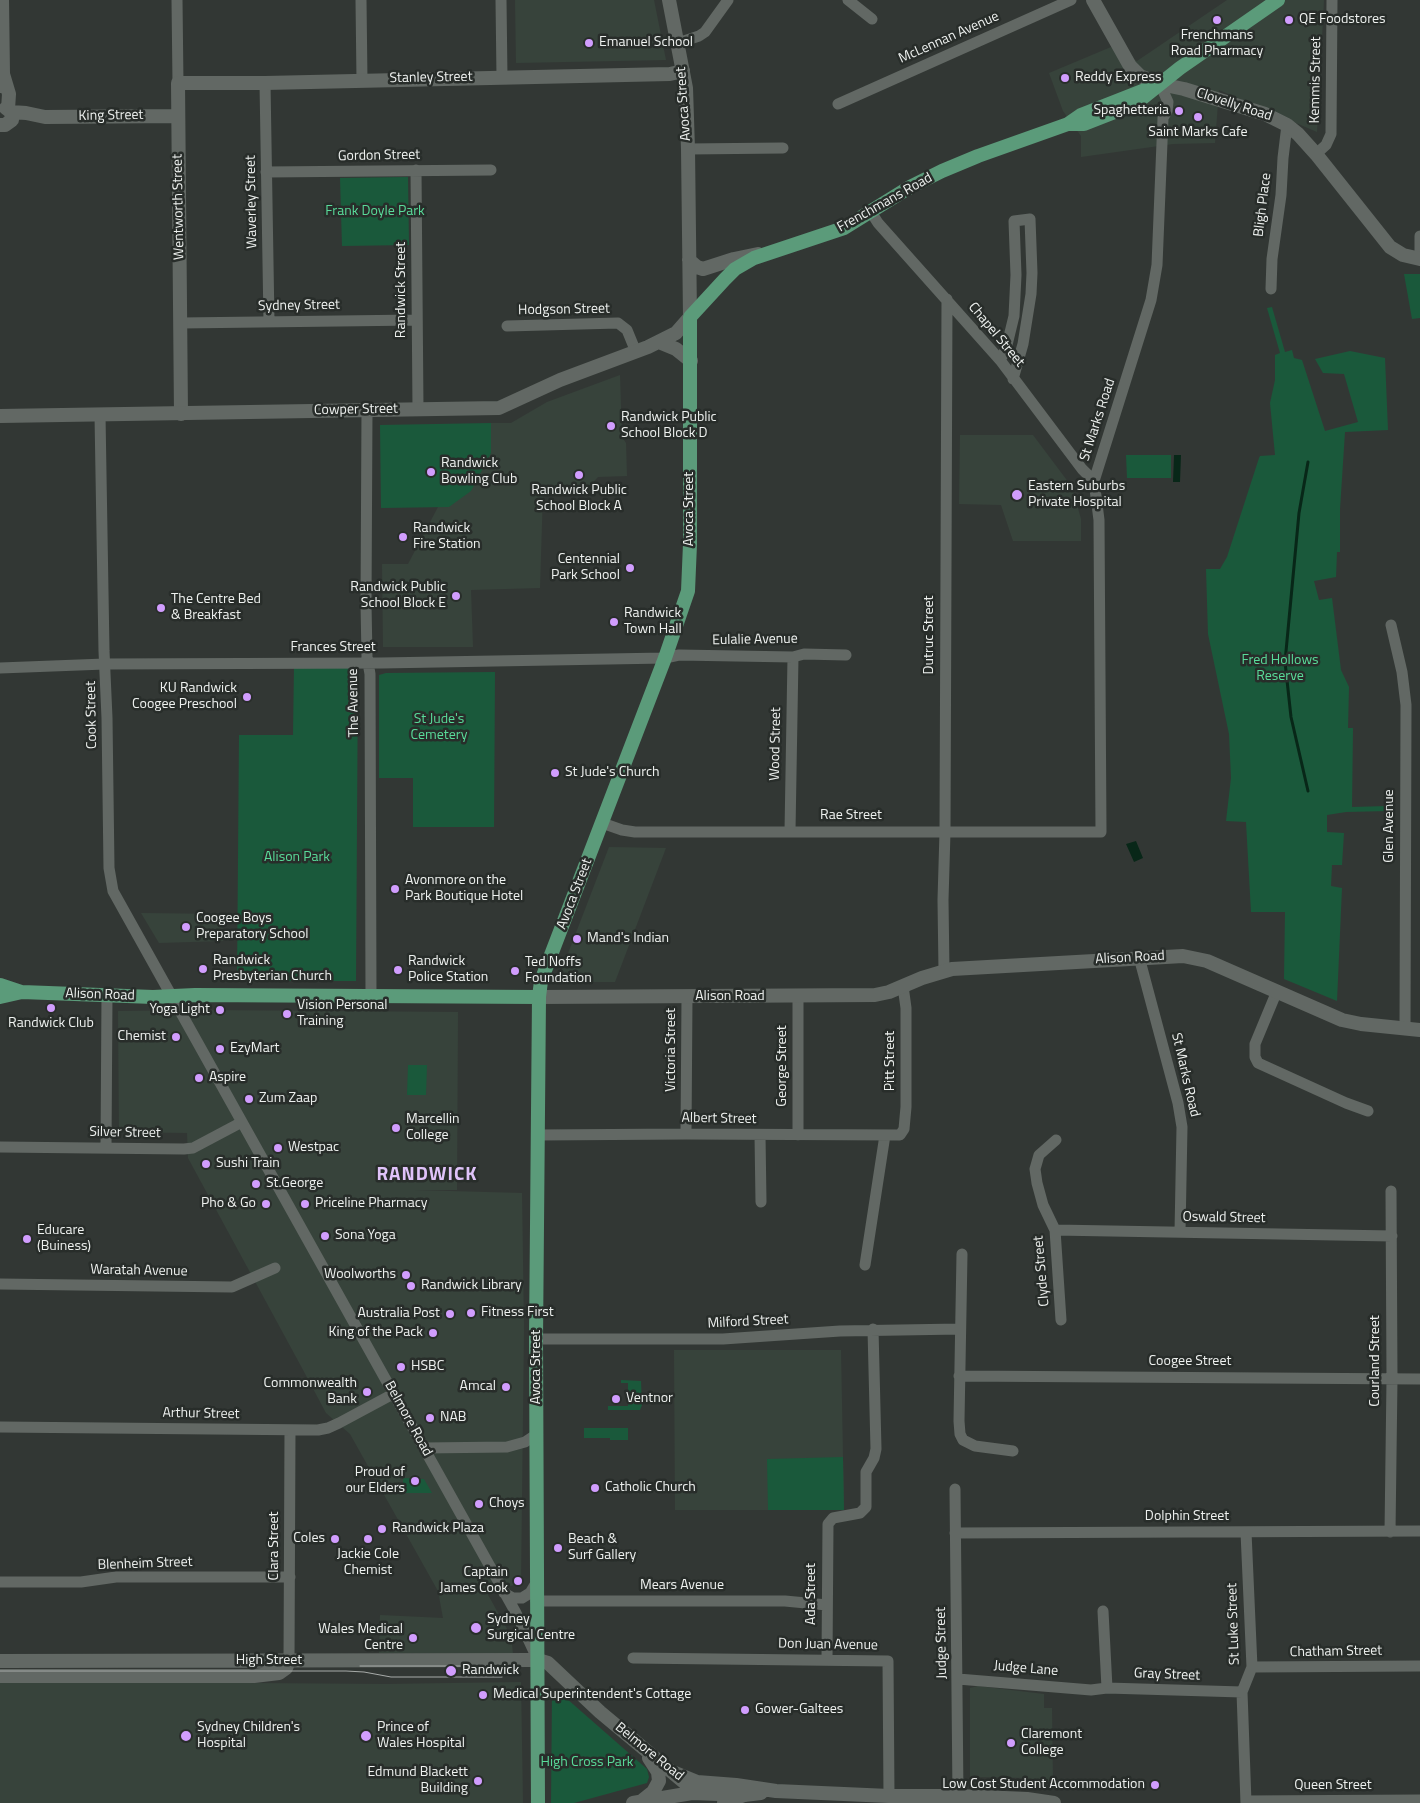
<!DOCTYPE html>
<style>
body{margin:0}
canvas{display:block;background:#323734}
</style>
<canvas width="1420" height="1803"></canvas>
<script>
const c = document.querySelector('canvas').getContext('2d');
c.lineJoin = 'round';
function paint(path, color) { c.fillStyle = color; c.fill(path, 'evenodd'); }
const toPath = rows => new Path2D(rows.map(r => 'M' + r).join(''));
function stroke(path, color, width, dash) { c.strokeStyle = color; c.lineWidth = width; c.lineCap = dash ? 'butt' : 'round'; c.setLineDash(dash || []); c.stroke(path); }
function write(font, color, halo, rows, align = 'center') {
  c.font = font + ' "Titillium Web",sans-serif'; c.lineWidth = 5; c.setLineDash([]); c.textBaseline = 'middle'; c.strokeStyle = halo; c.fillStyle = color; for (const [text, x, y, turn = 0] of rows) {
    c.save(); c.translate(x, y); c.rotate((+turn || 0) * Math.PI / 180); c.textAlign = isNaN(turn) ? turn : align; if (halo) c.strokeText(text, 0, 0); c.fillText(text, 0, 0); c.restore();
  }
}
paint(toPath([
 [515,0,654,0,666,60,516,63],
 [1227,0,1324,0,1317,132,1219,90,1215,143,1173,144,1081,157,1081,136,1063,111,1049,73,1111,47,1137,61],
 [620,375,622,437,626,443,627,476,598,477,587,489,543,491,540,588,471,590,473,647,383,647,382,564,408,564,438,507,449,507,491,453,491,423,511,423,547,402],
 [960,435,1033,435,1072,487,1081,519,1081,541,1013,541,1001,505,959,504],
 [609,847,666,848,615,982,557,982],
 [141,913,222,914,223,941,159,943],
 [203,1010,458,1012,457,1190,414,1190,522,1193,524,1328,521,1583,487,1593,511,1636,513,1654,379,1653,380,1615,443,1618,438,1591,350,1434,326,1413,302,1368,188,1158,187,1133,119,1132,118,1011],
 [674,1350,841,1350,844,1510,675,1510],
 [108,1682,386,1684,521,1682,523,1803,0,1803,0,1683],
 [978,1686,1044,1694,1044,1708,1052,1708,1053,1783,1025,1778,970,1777,970,1688]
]), '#37433b');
paint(toPath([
 [408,177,409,245,342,246,340,178],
 [1404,274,1420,274,1420,318,1412,319],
 [1272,307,1285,352,1292,350,1294,358,1302,360,1325,431,1358,422,1344,374,1323,373,1315,359,1350,351,1385,358,1388,430,1345,432,1340,509,1340,552,1337,552,1336,577,1314,581,1319,600,1332,598,1341,670,1349,687,1348,728,1353,728,1352,807,1388,806,1388,811,1346,812,1327,815,1327,832,1344,833,1342,865,1332,865,1331,886,1342,888,1337,1001,1284,979,1285,912,1251,912,1246,822,1226,821,1231,778,1229,734,1208,634,1206,569,1220,569,1227,557,1259,458,1260,456,1275,455,1270,403,1275,380,1275,355,1280,353,1267,308],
 [491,423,491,453,471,491,449,507,381,508,380,425],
 [1126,455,1171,455,1171,478,1127,478],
 [294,666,358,667,356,981,237,981,239,735,293,735],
 [495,672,494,827,413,827,413,778,379,778,379,675,386,673],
 [408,1065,427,1065,426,1095,407,1095],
 [621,1380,641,1381,642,1405,640,1410,608,1410,608,1406,628,1406,628,1383,621,1383],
 [584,1428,628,1428,628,1440,610,1440,610,1438,584,1438],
 [843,1457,844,1510,768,1510,767,1459],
 [405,1478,424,1479,432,1493,403,1493,403,1479],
 [553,1690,558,1691,647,1769,649,1777,647,1783,574,1803,551,1803,552,1695]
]), '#1a593b');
paint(toPath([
 [1174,455,1181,455,1180,482,1173,482],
 [1136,841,1143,858,1134,862,1126,844]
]), '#082718');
stroke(toPath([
 [1308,791,1291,717,1285,662,1299,513,1308,462]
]), '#082718', 3);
stroke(toPath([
 [177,0,178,83],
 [361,0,362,80],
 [501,0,502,77],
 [848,0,872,19],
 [678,43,699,36,705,32,728,0],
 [265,83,269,322],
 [838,104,1071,0],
 [688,149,783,148],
 [1316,154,1326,145,1331,134,1332,0],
 [416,170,418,409],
 [266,172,491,170],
 [871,212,878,223,1000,360,1082,469,1094,481],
 [1420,259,1420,236],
 [1271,289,1272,259,1281,195,1283,158,1287,125],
 [181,323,417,320],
 [507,326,618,323,627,330,636,352],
 [1000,360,1006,349,1014,316,1016,275,1014,221,1030,219,1032,273,1031,294,1023,344,1013,379],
 [367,410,366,604,367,657,370,674,371,996],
 [100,415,104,651,107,718,109,868,113,891,516,1613,535,1654],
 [1391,625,1402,672,1406,705,1405,1028],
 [0,668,105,664,381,663,665,658,679,655,793,657,804,654,846,655],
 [602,823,622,830,635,832,1101,832,1099,520,1094,481,1151,300,1157,265,1163,118,1167,111,1168,102,1160,84],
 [790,831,793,657],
 [1139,957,1178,1103,1182,1127,1180,1232],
 [944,971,943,900,945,832,947,299],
 [1277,991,1255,1044,1255,1057,1258,1063,1346,1103,1368,1111],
 [798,997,798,1135],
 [686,1134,687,997],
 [537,1135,686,1134,900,1135,904,1129,906,1107,906,1008,903,986],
 [760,1135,761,1202],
 [1056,1140,1039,1155,1035,1169,1037,1183,1043,1205,1055,1230,1061,1320],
 [0,1147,184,1149,193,1148,242,1122],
 [106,1147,107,995],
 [1055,1230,1392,1236],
 [962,1254,959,1421,960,1434,963,1440,975,1446,1013,1451],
 [865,1265,885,1135],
 [0,1284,232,1287,275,1268],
 [536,1339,723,1339,840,1331,960,1329],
 [959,1376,1420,1379],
 [0,1427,318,1430,328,1428,339,1423,393,1394],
 [424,1448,507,1447,525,1442,537,1434],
 [955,1489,958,1796],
 [1246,1532,1252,1667,1242,1692,1246,1803],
 [1390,1532,1392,1379,1391,1191],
 [955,1533,1420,1531],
 [0,1582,81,1582,116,1577,290,1577],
 [504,1593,513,1598,522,1598,530,1593,536,1583],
 [536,1601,785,1601,827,1605],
 [1103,1611,1107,1688],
 [633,1658,888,1661,889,1796],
 [827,1660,828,1524,833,1518,860,1513,866,1507,866,1472,874,1458,876,1449,873,1329],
 [289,1661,290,1430],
 [1252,1667,1420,1666],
 [958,1679,1091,1690,1107,1688,1242,1692],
 [1246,1801,1420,1800]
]), '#626864', 11);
stroke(toPath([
 [1093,0,1130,66,1140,76,1160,84,1184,89,1265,114,1287,125,1298,134,1316,154,1390,247,1403,255,1420,259],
 [3,74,9,94,8,109],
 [0,86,3,73,2,0],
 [11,112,26,113,45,117,178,116],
 [0,125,5,125,12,120,11,112,6,108],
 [181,414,178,83,265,83,670,74,683,71],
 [0,1661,538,1660],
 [0,1676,254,1676,279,1673,286,1668,289,1661],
 [724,1803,744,1795]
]), '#626864', 14);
stroke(toPath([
 [689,260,697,267,703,269,734,259,758,254],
 [659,342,676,349,691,361],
 [0,416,499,408,560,380,648,347,676,333,690,317,688,149,686,88,669,0],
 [539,997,875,995,889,992,922,978,952,969,1183,956,1207,961,1342,1020,1361,1024,1420,1030],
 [538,1660,548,1663,600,1712,697,1793],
 [675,1773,697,1782,736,1785,776,1791,889,1796,958,1796,1027,1799,1054,1803],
 [643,1800,653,1792,659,1781,658,1772,649,1758],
 [633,1803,692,1793,744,1795,761,1793]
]), '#626864', 14);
stroke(toPath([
 [1068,124,1084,124,1135,104,1180,68,1278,0],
 [0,985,21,992],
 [0,997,22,992,153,997,195,995,539,997],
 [538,1803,536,1339,539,997,541,981,665,658,688,591,690,544,690,317,725,279,735,269,754,258,844,228,910,187,942,171,978,156,1068,124,1081,115,1160,84]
]), '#5b9b7a', 14);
stroke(toPath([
 [360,1666,502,1666],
 [0,1671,346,1671,364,1672,391,1677,502,1677]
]), '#a7aba9', 1);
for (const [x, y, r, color] of [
 [1217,20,5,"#d19dfe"],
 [1289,20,5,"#d19dfe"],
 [589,43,5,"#d19dfe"],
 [1065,78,5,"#d19dfe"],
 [1179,111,5,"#d19dfe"],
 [1198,117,5,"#d19dfe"],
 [611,426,5,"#d19dfe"],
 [431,472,5,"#d19dfe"],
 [579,475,5,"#d19dfe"],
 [1017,495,6,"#d19dfe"],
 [403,537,5,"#d19dfe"],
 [630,568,5,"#d19dfe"],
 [456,596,5,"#d19dfe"],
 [161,608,5,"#d19dfe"],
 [614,622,5,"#d19dfe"],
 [247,697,5,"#d19dfe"],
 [555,773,5,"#d19dfe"],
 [395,889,5,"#d19dfe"],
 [186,927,5,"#d19dfe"],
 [577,939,5,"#d19dfe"],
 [203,969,5,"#d19dfe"],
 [398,970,5,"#d19dfe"],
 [515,971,5,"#d19dfe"],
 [51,1008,5,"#d19dfe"],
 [220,1010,5,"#d19dfe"],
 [287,1014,5,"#d19dfe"],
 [176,1037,5,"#d19dfe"],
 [220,1049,5,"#d19dfe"],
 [199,1078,5,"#d19dfe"],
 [249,1099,5,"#d19dfe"],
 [396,1128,5,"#d19dfe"],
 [278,1148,5,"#d19dfe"],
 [206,1164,5,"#d19dfe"],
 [256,1184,5,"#d19dfe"],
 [266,1204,5,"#d19dfe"],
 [305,1204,5,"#d19dfe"],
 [325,1236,5,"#d19dfe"],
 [27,1239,5,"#d19dfe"],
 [406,1275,5,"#d19dfe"],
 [411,1286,5,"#d19dfe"],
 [471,1313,5,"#d19dfe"],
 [450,1314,5,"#d19dfe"],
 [433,1333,5,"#d19dfe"],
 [401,1367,5,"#d19dfe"],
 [506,1387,5,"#d19dfe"],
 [367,1392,5,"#d19dfe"],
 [616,1399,5,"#d19dfe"],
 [430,1418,5,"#d19dfe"],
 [415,1481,5,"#d19dfe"],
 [595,1488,5,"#d19dfe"],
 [479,1504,5,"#d19dfe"],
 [382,1529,5,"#d19dfe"],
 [335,1539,5,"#d19dfe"],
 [368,1539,5,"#d19dfe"],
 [558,1548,5,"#d19dfe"],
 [518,1581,5,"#d19dfe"],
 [476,1628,6,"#d19dfe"],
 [413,1638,5,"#d19dfe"],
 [451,1671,6,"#d19dfe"],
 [483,1695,5,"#d19dfe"],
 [745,1710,5,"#d19dfe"],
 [186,1736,6,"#d19dfe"],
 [366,1736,6,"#d19dfe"],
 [1011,1743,5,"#d19dfe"],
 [478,1781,5,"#d19dfe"],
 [1155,1785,5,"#d19dfe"]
]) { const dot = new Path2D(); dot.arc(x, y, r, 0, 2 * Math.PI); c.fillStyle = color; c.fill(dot); stroke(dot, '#282d2a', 2); }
write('14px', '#eef1ef', '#282d2a', [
 ["QE Foodstores",1299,20],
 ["Frenchmans",1217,36,"center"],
 ["Road Pharmacy",1217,52,"center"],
 ["Emanuel School",599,43],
 ["Reddy Express",1075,78],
 ["Spaghetteria",1169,111,"right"],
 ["Saint Marks Cafe",1198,133,"center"],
 ["Randwick Public",621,418],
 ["School Block D",621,434],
 ["Randwick",441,464],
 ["Bowling Club",441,480],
 ["Eastern Suburbs",1028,487],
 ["Private Hospital",1028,503],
 ["Randwick Public",579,491,"center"],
 ["School Block A",579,507,"center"],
 ["Randwick",413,529],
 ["Fire Station",413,545],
 ["Centennial",620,560,"right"],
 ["Park School",620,576,"right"],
 ["Randwick Public",446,588,"right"],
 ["School Block E",446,604,"right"],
 ["The Centre Bed",171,600],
 ["& Breakfast",171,616],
 ["Randwick",624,614],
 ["Town Hall",624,630],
 ["KU Randwick",237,689,"right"],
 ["Coogee Preschool",237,705,"right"],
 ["St Jude's Church",565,773],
 ["Avonmore on the",405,881],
 ["Park Boutique Hotel",405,897],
 ["Coogee Boys",196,919],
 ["Preparatory School",196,935],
 ["Mand's Indian",587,939],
 ["Randwick",213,961],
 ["Presbyterian Church",213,977],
 ["Randwick",408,962],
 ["Police Station",408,978],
 ["Ted Noffs",525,963],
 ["Foundation",525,979],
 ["Vision Personal",297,1006],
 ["Training",297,1022],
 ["Yoga Light",210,1010,"right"],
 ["Randwick Club",51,1024,"center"],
 ["Chemist",166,1037,"right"],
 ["EzyMart",230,1049],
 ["Aspire",209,1078],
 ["Zum Zaap",259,1099],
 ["Marcellin",406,1120],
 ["College",406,1136],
 ["Westpac",288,1148],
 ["Sushi Train",216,1164],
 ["St.George",266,1184],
 ["Pho & Go",256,1204,"right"],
 ["Priceline Pharmacy",315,1204],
 ["Educare",37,1231],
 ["(Buiness)",37,1247],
 ["Sona Yoga",335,1236],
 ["Woolworths",396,1275,"right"],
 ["Randwick Library",421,1286],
 ["Fitness First",481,1313],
 ["Australia Post",440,1314,"right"],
 ["King of the Pack",423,1333,"right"],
 ["HSBC",411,1367],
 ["Commonwealth",357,1384,"right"],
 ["Bank",357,1400,"right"],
 ["Amcal",496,1387,"right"],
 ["Ventnor",626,1399],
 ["NAB",440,1418],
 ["Proud of",405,1473,"right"],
 ["our Elders",405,1489,"right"],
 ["Catholic Church",605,1488],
 ["Choys",489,1504],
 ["Randwick Plaza",392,1529],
 ["Coles",325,1539,"right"],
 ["Beach &",568,1540],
 ["Surf Gallery",568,1556],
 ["Jackie Cole",368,1555,"center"],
 ["Chemist",368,1571,"center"],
 ["Captain",508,1573,"right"],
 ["James Cook",508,1589,"right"],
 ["Sydney",487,1620],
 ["Surgical Centre",487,1636],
 ["Wales Medical",403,1630,"right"],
 ["Centre",403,1646,"right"],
 ["Randwick",462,1671],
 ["Medical Superintendent's Cottage",493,1695],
 ["Gower-Galtees",755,1710],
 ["Sydney Children's",197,1728],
 ["Hospital",197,1744],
 ["Prince of",377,1728],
 ["Wales Hospital",377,1744],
 ["Claremont",1021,1735],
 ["College",1021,1751],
 ["Edmund Blackett",468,1773,"right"],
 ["Building",468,1789,"right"],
 ["Low Cost Student Accommodation",1145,1785,"right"]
], 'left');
write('14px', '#eef1ef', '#282d2a', [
 ["McLennan Avenue",949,38,-24],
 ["Stanley Street",431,78,-1],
 ["Kemmis Street",1316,80,-89],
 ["Avoca Street",684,104,-94],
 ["Clovelly Road",1234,105,18],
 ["King Street",111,116,-1],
 ["Gordon Street",379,156,-1],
 ["Waverley Street",252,202,-91],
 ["Frenchmans Road",885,203,-29],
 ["Bligh Place",1263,205,-83],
 ["Wentworth Street",179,207,-91],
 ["Randwick Street",402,290,-90],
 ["Sydney Street",299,306,-1],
 ["Hodgson Street",564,310,-1],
 ["Chapel Street",996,335,50],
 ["Cowper Street",356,410,-1],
 ["St Marks Road",1098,420,-72],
 ["Avoca Street",690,509,-90],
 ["Dutruc Street",930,635,-90],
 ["Eulalie Avenue",755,640,-1],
 ["Frances Street",333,648],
 ["The Avenue",354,703,-91],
 ["Cook Street",92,715,-91],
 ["Wood Street",776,744,-89],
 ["Rae Street",851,816],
 ["Glen Avenue",1390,826,-90],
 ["Avoca Street",575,894,-69],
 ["Alison Road",1130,958,-3],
 ["Alison Road",100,995,2],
 ["Alison Road",730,997],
 ["Victoria Street",672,1050,-90],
 ["Pitt Street",891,1061,-90],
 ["George Street",783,1066,-90],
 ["St Marks Road",1185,1075,77],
 ["Albert Street",719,1119,1],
 ["Silver Street",125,1133,1],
 ["Oswald Street",1224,1218,1],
 ["Waratah Avenue",139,1271,1],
 ["Clyde Street",1042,1271,-95],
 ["Milford Street",748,1322,-3],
 ["Courland Street",1376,1361,-90],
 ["Coogee Street",1190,1362],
 ["Avoca Street",537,1367,-90],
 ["Arthur Street",201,1414,1],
 ["Belmore Road",408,1419,61],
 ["Dolphin Street",1187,1517],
 ["Clara Street",275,1546,-90],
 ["Blenheim Street",145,1564,-2],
 ["Mears Avenue",682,1586],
 ["Ada Street",812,1594,-90],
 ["St Luke Street",1234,1624,-92],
 ["Judge Street",942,1643,-91],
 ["Don Juan Avenue",828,1645,1],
 ["Chatham Street",1336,1652,-1],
 ["High Street",269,1661],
 ["Judge Lane",1026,1669,5],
 ["Gray Street",1167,1675,2],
 ["Belmore Road",649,1752,39],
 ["Queen Street",1333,1786]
]);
write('14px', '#59dc9a', '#282d2a', [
 ["Frank Doyle Park",375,212],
 ["Fred Hollows",1280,661],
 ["Reserve",1280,677],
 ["St Jude's",439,720],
 ["Cemetery",439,736],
 ["Alison Park",297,858],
 ["High Cross Park",587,1763]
]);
c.letterSpacing = '1px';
write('bold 19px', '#dfc3f9', '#282d2a', [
 ["RANDWICK",427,1175]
]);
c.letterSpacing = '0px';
</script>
